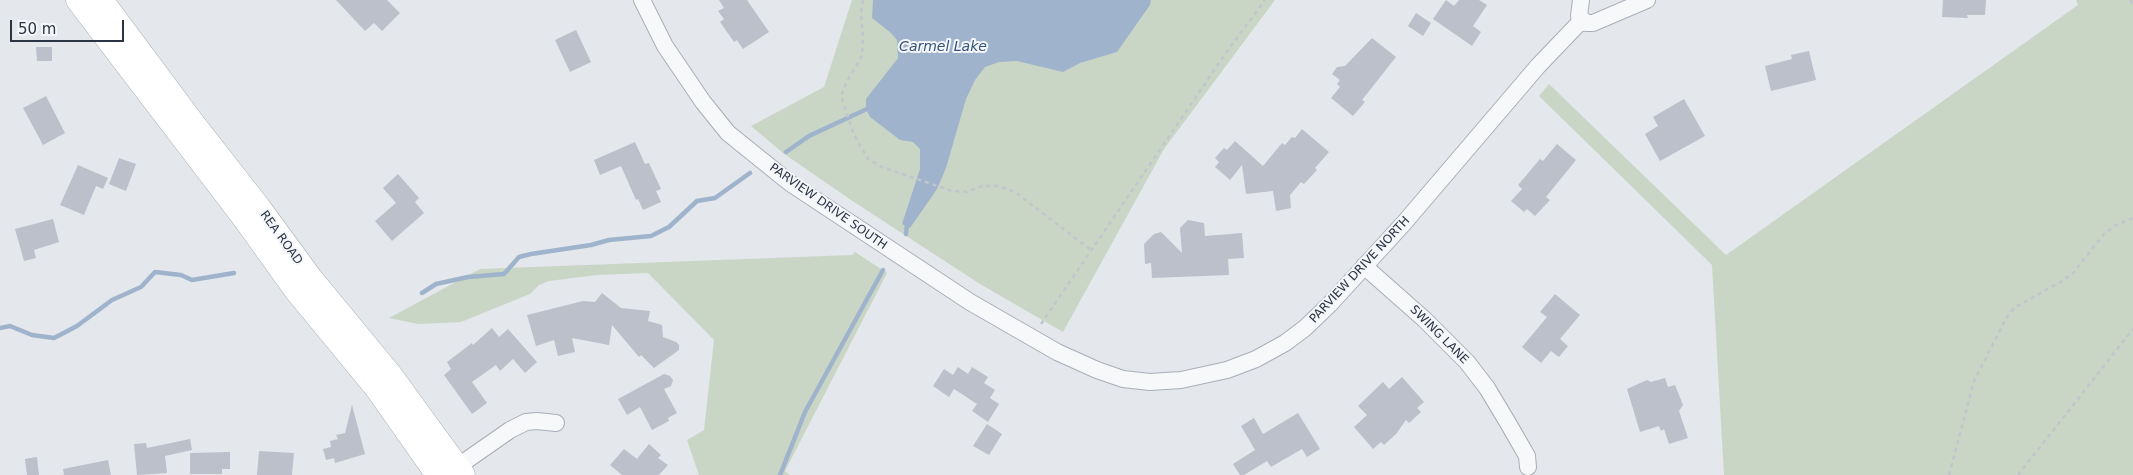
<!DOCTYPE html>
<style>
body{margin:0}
#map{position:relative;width:2133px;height:475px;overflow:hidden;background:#e4e7ec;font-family:"DejaVu Sans",sans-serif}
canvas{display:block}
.scale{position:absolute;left:10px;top:20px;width:114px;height:22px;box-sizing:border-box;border:2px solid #2b3445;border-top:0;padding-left:6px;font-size:15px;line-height:18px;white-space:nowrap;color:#2b3445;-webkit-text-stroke:4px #f4f6f9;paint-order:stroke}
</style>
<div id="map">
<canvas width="2133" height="475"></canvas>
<div class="scale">50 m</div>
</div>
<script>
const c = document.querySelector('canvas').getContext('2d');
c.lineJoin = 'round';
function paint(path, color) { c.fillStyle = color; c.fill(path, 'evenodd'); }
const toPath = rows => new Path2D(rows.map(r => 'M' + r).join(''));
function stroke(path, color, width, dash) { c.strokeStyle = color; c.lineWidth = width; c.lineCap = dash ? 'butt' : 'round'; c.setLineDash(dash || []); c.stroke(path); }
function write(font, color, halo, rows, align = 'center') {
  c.font = font + ' "DejaVu Sans",sans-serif'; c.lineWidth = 4; c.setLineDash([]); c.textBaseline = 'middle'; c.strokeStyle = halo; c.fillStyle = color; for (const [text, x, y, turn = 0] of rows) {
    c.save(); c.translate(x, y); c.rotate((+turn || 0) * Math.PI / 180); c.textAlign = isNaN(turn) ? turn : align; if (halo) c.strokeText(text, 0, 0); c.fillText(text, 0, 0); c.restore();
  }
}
paint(toPath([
 [852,0,1275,0,1164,149,1063,332,980,284,848,198,783,153,751,126,824,87],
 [2076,0,2133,0,2133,475,1724,475,1712,265,1539,96,1549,84,1726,255,2078,5],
 [855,252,887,273,785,471,790,475,699,475,687,440,704,430,714,340,648,273,597,275,549,281,539,285,530,294,461,322,418,324,389,318,480,269,852,255]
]), '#c9d6c5');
paint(toPath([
 [873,0,1151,0,1150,5,1117,52,1080,63,1063,72,1017,61,999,62,985,67,975,80,966,99,946,168,937,189,910,228,902,224,920,169,920,149,913,142,900,140,870,117,866,109,866,99,898,58,897,40,891,33,872,18]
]), '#9fb4cc');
stroke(toPath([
 [786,152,809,136,869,108],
 [906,234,907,224],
 [422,293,436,284,468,277,504,274,519,257,531,254,591,245,609,240,651,236,669,227,697,201,715,198,750,173],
 [0,328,10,326,32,335,54,338,77,326,112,300,141,287,155,272,181,275,192,280,234,273],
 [780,475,805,412,883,270]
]), '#9fb4cc', 4.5);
paint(toPath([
 [336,0,387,0,400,13,382,31,374,23,365,31],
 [719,0,747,0,769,32,743,49,737,40,734,42,720,22,724,19,718,11,724,8],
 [1446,0,1454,6,1459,0,1479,0,1487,5,1473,26,1481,32,1472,46,1433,19],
 [1943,0,1986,0,1985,15,1967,15,1968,18,1942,17],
 [1416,13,1431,23,1423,36,1408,26],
 [576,30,591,62,570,72,555,40],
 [1372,38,1396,57,1362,100,1365,102,1353,116,1331,98,1340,87,1337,84,1340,80,1332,74,1337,67,1345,66],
 [36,47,52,47,52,61,37,61],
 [1809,51,1816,80,1771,91,1765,66,1792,59,1791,55],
 [46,96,65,133,43,145,23,108],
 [1684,99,1705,136,1660,161,1645,134,1658,126,1653,117],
 [1302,129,1329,152,1315,168,1317,170,1304,184,1301,182,1290,195,1291,208,1276,211,1273,191,1246,194,1242,165,1230,180,1215,167,1219,162,1215,158,1224,148,1227,150,1235,141,1263,166,1282,143,1285,145,1292,137,1295,138],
 [635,142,645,164,649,163,661,189,656,191,661,202,643,210,638,199,636,200,621,166,600,175,594,160],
 [1557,144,1576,160,1546,197,1550,200,1535,216,1527,209,1524,212,1511,201,1522,189,1518,185,1540,159,1543,161],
 [119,158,136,164,126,191,109,184],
 [78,165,108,178,103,189,96,186,84,215,60,205],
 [398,174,419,198,415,202,424,213,392,241,375,221,396,203,383,188],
 [53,219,59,242,34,250,36,258,24,261,15,229],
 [1188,220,1204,223,1205,236,1242,233,1244,258,1228,259,1229,275,1152,278,1151,263,1145,264,1144,244,1154,234,1161,232,1182,253,1180,228],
 [602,293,621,308,650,311,648,321,662,325,663,337,676,342,679,345,679,350,654,368,641,355,639,357,612,325,609,345,572,338,575,352,558,356,554,340,536,346,527,315,583,301,595,302],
 [1555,294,1580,315,1560,339,1568,346,1559,357,1551,351,1541,363,1522,347,1547,317,1540,312],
 [492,328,499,337,508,329,537,362,525,373,513,359,500,371,496,365,472,382,487,403,472,414,444,375,451,369,447,362,472,343,473,345],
 [958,367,968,374,972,367,988,377,984,383,995,390,990,398,999,404,988,422,972,411,977,404,954,389,949,397,933,386,944,369,953,375],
 [664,374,670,376,673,380,671,386,664,389,677,413,668,418,669,421,652,430,640,407,627,415,618,399],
 [1402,377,1424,402,1417,408,1421,412,1409,423,1406,420,1396,434,1384,445,1381,442,1373,449,1354,427,1367,415,1358,406,1383,382,1389,389],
 [1665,378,1668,387,1675,385,1683,405,1679,411,1688,438,1669,444,1664,429,1661,431,1659,426,1640,432,1627,389,1647,380,1651,382],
 [352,405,365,454,335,463,334,458,326,460,323,449,331,447,330,441,338,439,336,435,345,433],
 [1298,413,1320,449,1307,457,1302,449,1271,467,1267,461,1244,475,1240,475,1233,464,1255,450,1241,426,1254,418,1263,434],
 [987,424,1002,434,989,455,973,446],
 [190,439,192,450,165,456,167,473,137,475,134,444,146,443,147,448],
 [649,444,661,455,658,458,668,465,659,475,622,475,610,465,624,449,637,459],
 [259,451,294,453,292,475,257,475],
 [230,452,230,469,222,469,222,474,190,474,190,453],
 [37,457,39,475,27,475,25,459],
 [108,460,111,475,64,475,63,469]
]), '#bbc0ca');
const minor = toPath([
 [642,0,665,46,703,102,728,133,790,183,970,302,1057,352,1097,370,1123,379,1150,382,1181,380,1227,370,1256,359,1285,343,1305,328,1330,304,1404,223,1538,66,1582,20],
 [1581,0,1579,16,1586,23,1593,23,1647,0],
 [1364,266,1424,319,1467,362,1487,388,1508,423,1527,456,1528,467],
 [451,473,467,460,510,430,526,422,537,421,556,423]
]);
const secondary = toPath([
 [78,0,245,219,296,290,376,387,438,475],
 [101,0,194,125,259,208,311,279,391,376,463,475]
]);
stroke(minor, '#a9aeb7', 18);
stroke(secondary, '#a9aeb7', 25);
stroke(toPath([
 [863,0,861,13,863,37,862,56,847,81,841,96,854,135,868,159,882,167,952,191,967,192,982,186,999,186,1015,192,1091,250],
 [2131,0,2133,6],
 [1041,324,1228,50,1265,0],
 [1949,475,1974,381,2007,317,2014,308,2062,281,2073,273,2104,234,2116,225,2133,218],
 [2018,475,2133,329]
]), '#c2c5cb', 2.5, [4, 4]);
stroke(minor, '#f7f8fa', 16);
stroke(secondary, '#fff', 24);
write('12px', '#2b3445', '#f4f6f9', [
 ["PARVIEW DRIVE SOUTH",828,207,35],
 ["REA ROAD",281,238,54],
 ["PARVIEW DRIVE NORTH",1360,270,-47],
 ["SWING LANE",1439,335,45]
]);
write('italic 14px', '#34527a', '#f4f6f9', [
 ["Carmel Lake",943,47]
]);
</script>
